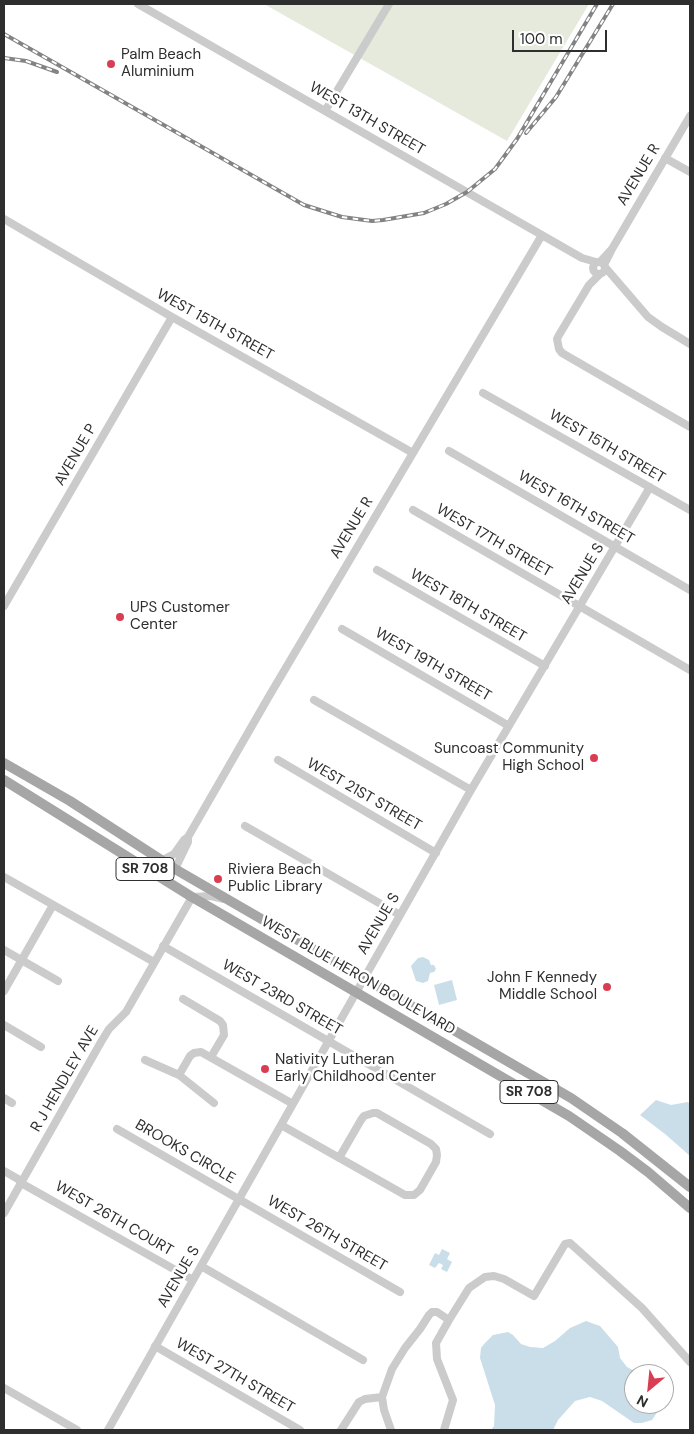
<!DOCTYPE html>
<style>
body{margin:0}
#map{position:relative;width:694px;height:1434px;overflow:hidden;background:#fff;font-family:"DM Sans",sans-serif}
canvas{display:block}
.frame{position:absolute;inset:0;border:5px solid #2e2e2e;pointer-events:none}
.north{position:absolute;left:624px;top:1364px;width:50px;height:50px;box-sizing:border-box;background:#fff;border:1px solid #ababab;border-radius:50%;rotate:208deg;font-size:14px;font-weight:700;line-height:20px;text-align:center;color:#2e2e2e}
.north::after{content:'';display:block;margin:auto;width:18px;height:22px;background:#d83d51;clip-path:polygon(50% 0,100% 100%,50% 72%,0 100%)}
.scale{position:absolute;left:512px;top:30px;width:95px;height:22px;box-sizing:border-box;border:2px solid #2e2e2e;border-top:0;padding-left:6px;font-size:15px;line-height:18px;white-space:nowrap;color:#2e2e2e;-webkit-text-stroke:4px #fff;paint-order:stroke}
</style>
<div id="map">
<canvas width="694" height="1434"></canvas>
<div class="frame"></div>
<div class="north">N</div>
<div class="scale">100 m</div>
</div>
<script>
const c = document.querySelector('canvas').getContext('2d');
c.lineJoin = 'round';
function paint(path, color) { c.fillStyle = color; c.fill(path, 'evenodd'); }
const toPath = rows => new Path2D(rows.map(r => 'M' + r).join(''));
function stroke(path, color, width, dash) { c.strokeStyle = color; c.lineWidth = width; c.lineCap = dash ? 'butt' : 'round'; c.setLineDash(dash || []); c.stroke(path); }
function write(font, color, halo, rows, align = 'center') {
  c.font = font + ' "DM Sans",sans-serif'; c.lineWidth = 5; c.setLineDash([]); c.textBaseline = 'middle'; c.strokeStyle = halo; c.fillStyle = color; for (const [text, x, y, turn = 0] of rows) {
    c.save(); c.translate(x, y); c.rotate((+turn || 0) * Math.PI / 180); c.textAlign = isNaN(turn) ? turn : align; if (halo) c.strokeText(text, 0, 0); c.fillText(text, 0, 0); c.restore();
  }
}
paint(toPath([
 [264,4,589,4,507,141]
]), '#e5eadd');
paint(toPath([
 [423,957,429,960,431,965,434,965,436,969,434,972,430,973,428,981,423,983,416,981,411,966,418,958],
 [452,980,457,1000,439,1005,434,985],
 [656,1100,671,1105,688,1102,690,1104,690,1156,665,1134,640,1115],
 [442,1249,450,1253,447,1259,452,1262,447,1272,441,1269,443,1265,439,1263,435,1268,429,1265,435,1253,439,1255],
 [586,1321,600,1326,618,1347,620,1358,627,1367,640,1374,634,1374,634,1404,659,1404,658,1411,652,1420,642,1423,634,1423,602,1401,590,1397,575,1401,558,1420,553,1430,491,1430,494,1426,495,1405,480,1358,481,1348,485,1343,493,1335,508,1332,513,1335,521,1344,530,1347,543,1348,555,1341,570,1328]
]), '#cadee9');
stroke(toPath([
 [138,4,582,258,596,262],
 [325,111,389,4],
 [665,158,690,172],
 [4,219,172,317,413,453],
 [612,249,690,116],
 '593 268a6 6 0 1 1 12 0a6 6 0 1 1-12 0Z',
 [600,262,612,249,604,265],
 [605,267,648,317,662,327,690,344],
 [600,274,589,285,559,335,557,339,559,349,562,353,690,427],
 [483,393,690,510],
 [449,451,690,590],
 [413,510,690,670],
 [377,570,545,666],
 [4,606,172,317],
 [342,629,509,726],
 [314,700,471,790],
 [278,760,436,853],
 [245,826,400,915],
 [161,861,174,854,184,840,188,837],
 [175,869,188,842,188,837,268,698,542,235],
 [4,877,154,962],
 [163,946,490,1134],
 [4,950,58,981],
 [4,991,53,905],
 [183,999,220,1021,223,1025,224,1035,211,1057],
 [4,1025,41,1047],
 [145,1060,179,1075,214,1103],
 [179,1075,190,1056,194,1053,201,1052,293,1104],
 [4,1098,12,1103],
 [281,1125,405,1195,414,1195,420,1190,436,1162,437,1155,436,1149,431,1144,377,1113,373,1113,364,1116,361,1120,339,1158],
 [117,1129,400,1292],
 [4,1171,18,1179,21,1183,193,1280],
 [4,1213,101,1042,109,1029,126,1012,192,897,211,896,224,899],
 [201,1266,363,1360],
 [155,1346,300,1430],
 [4,1388,77,1430],
 [108,1430,471,790,650,487],
 [341,1430,359,1402,365,1399,382,1397],
 [391,1430,384,1410,382,1397,392,1369,405,1348,420,1329,429,1315,432,1312,437,1312,449,1320,469,1288,485,1277,494,1276,504,1279,534,1296,565,1244,570,1243,642,1308,690,1362],
 [444,1430,453,1400,437,1359,436,1343,449,1320]
]), '#cbcbcb', 8);
stroke(toPath([
 [4,763,70,801,175,869,571,1098,622,1133,690,1187],
 [4,780,192,897,569,1116,620,1151,648,1172,690,1208]
]), '#a6a6a6', 10);
const rail = toPath([
 [4,34,304,205,342,217,372,221,383,220,424,213,446,204,467,192,495,169,517,139,597,4],
 [4,58,26,61,57,72],
 [526,133,556,97,613,4]
]);
stroke(rail, '#838383', 4);
stroke(rail, '#fff', 2, [5.5]);
for (const [x, y, r, color] of [
 [111,64,5,"#d83d51"],
 [120,617,5,"#d83d51"],
 [594,758,5,"#d83d51"],
 [218,879,5,"#d83d51"],
 [607,987,5,"#d83d51"],
 [265,1069,5,"#d83d51"]
]) { const dot = new Path2D(); dot.arc(x, y, r, 0, 2 * Math.PI); c.fillStyle = color; c.fill(dot); stroke(dot, '#fff', 2); }
for (const [x, y, w] of [
 [145,869,58],
 [529,1092,58]
]) { const box = new Path2D(); box.roundRect(x - w / 2, y - 11.5, w, 23, 4); c.fillStyle = '#fff'; c.fill(box); stroke(box, '#2e2e2e', 1); }
write('bold 14px', '#2e2e2e', null, [
 ["SR 708",145,869],
 ["SR 708",529,1092]
]);
write('15px', '#2e2e2e', '#fff', [
 ["Palm Beach",121,55],
 ["Aluminium",121,72],
 ["UPS Customer",130,608],
 ["Center",130,625],
 ["Suncoast Community",584,749,"right"],
 ["High School",584,766,"right"],
 ["Riviera Beach",228,870],
 ["Public Library",228,887],
 ["John F Kennedy",597,978,"right"],
 ["Middle School",597,995,"right"],
 ["Nativity Lutheran",275,1060],
 ["Early Childhood Center",275,1077]
], 'left');
write('15px', '#2e2e2e', '#fff', [
 ["WEST 13TH STREET",367,119,30],
 ["AVENUE R",639,175,-59],
 ["WEST 15TH STREET",215,325,29],
 ["WEST 15TH STREET",607,447,30],
 ["AVENUE P",76,455,-60],
 ["WEST 16TH STREET",576,508,30],
 ["AVENUE R",352,528,-59],
 ["WEST 17TH STREET",494,541,30],
 ["AVENUE S",583,574,-59],
 ["WEST 18TH STREET",468,606,30],
 ["WEST 19TH STREET",433,665,30],
 ["WEST 21ST STREET",364,795,30],
 ["AVENUE S",379,924,-60],
 ["WEST BLUE HERON BOULEVARD",358,976,30],
 ["WEST 23RD STREET",282,998,30],
 ["R J HENDLEY AVE",65,1079,-60],
 ["BROOKS CIRCLE",185,1152,30],
 ["WEST 26TH COURT",114,1219,30],
 ["WEST 26TH STREET",327,1234,30],
 ["AVENUE S",179,1277,-60],
 ["WEST 27TH STREET",235,1376,30]
]);
</script>
